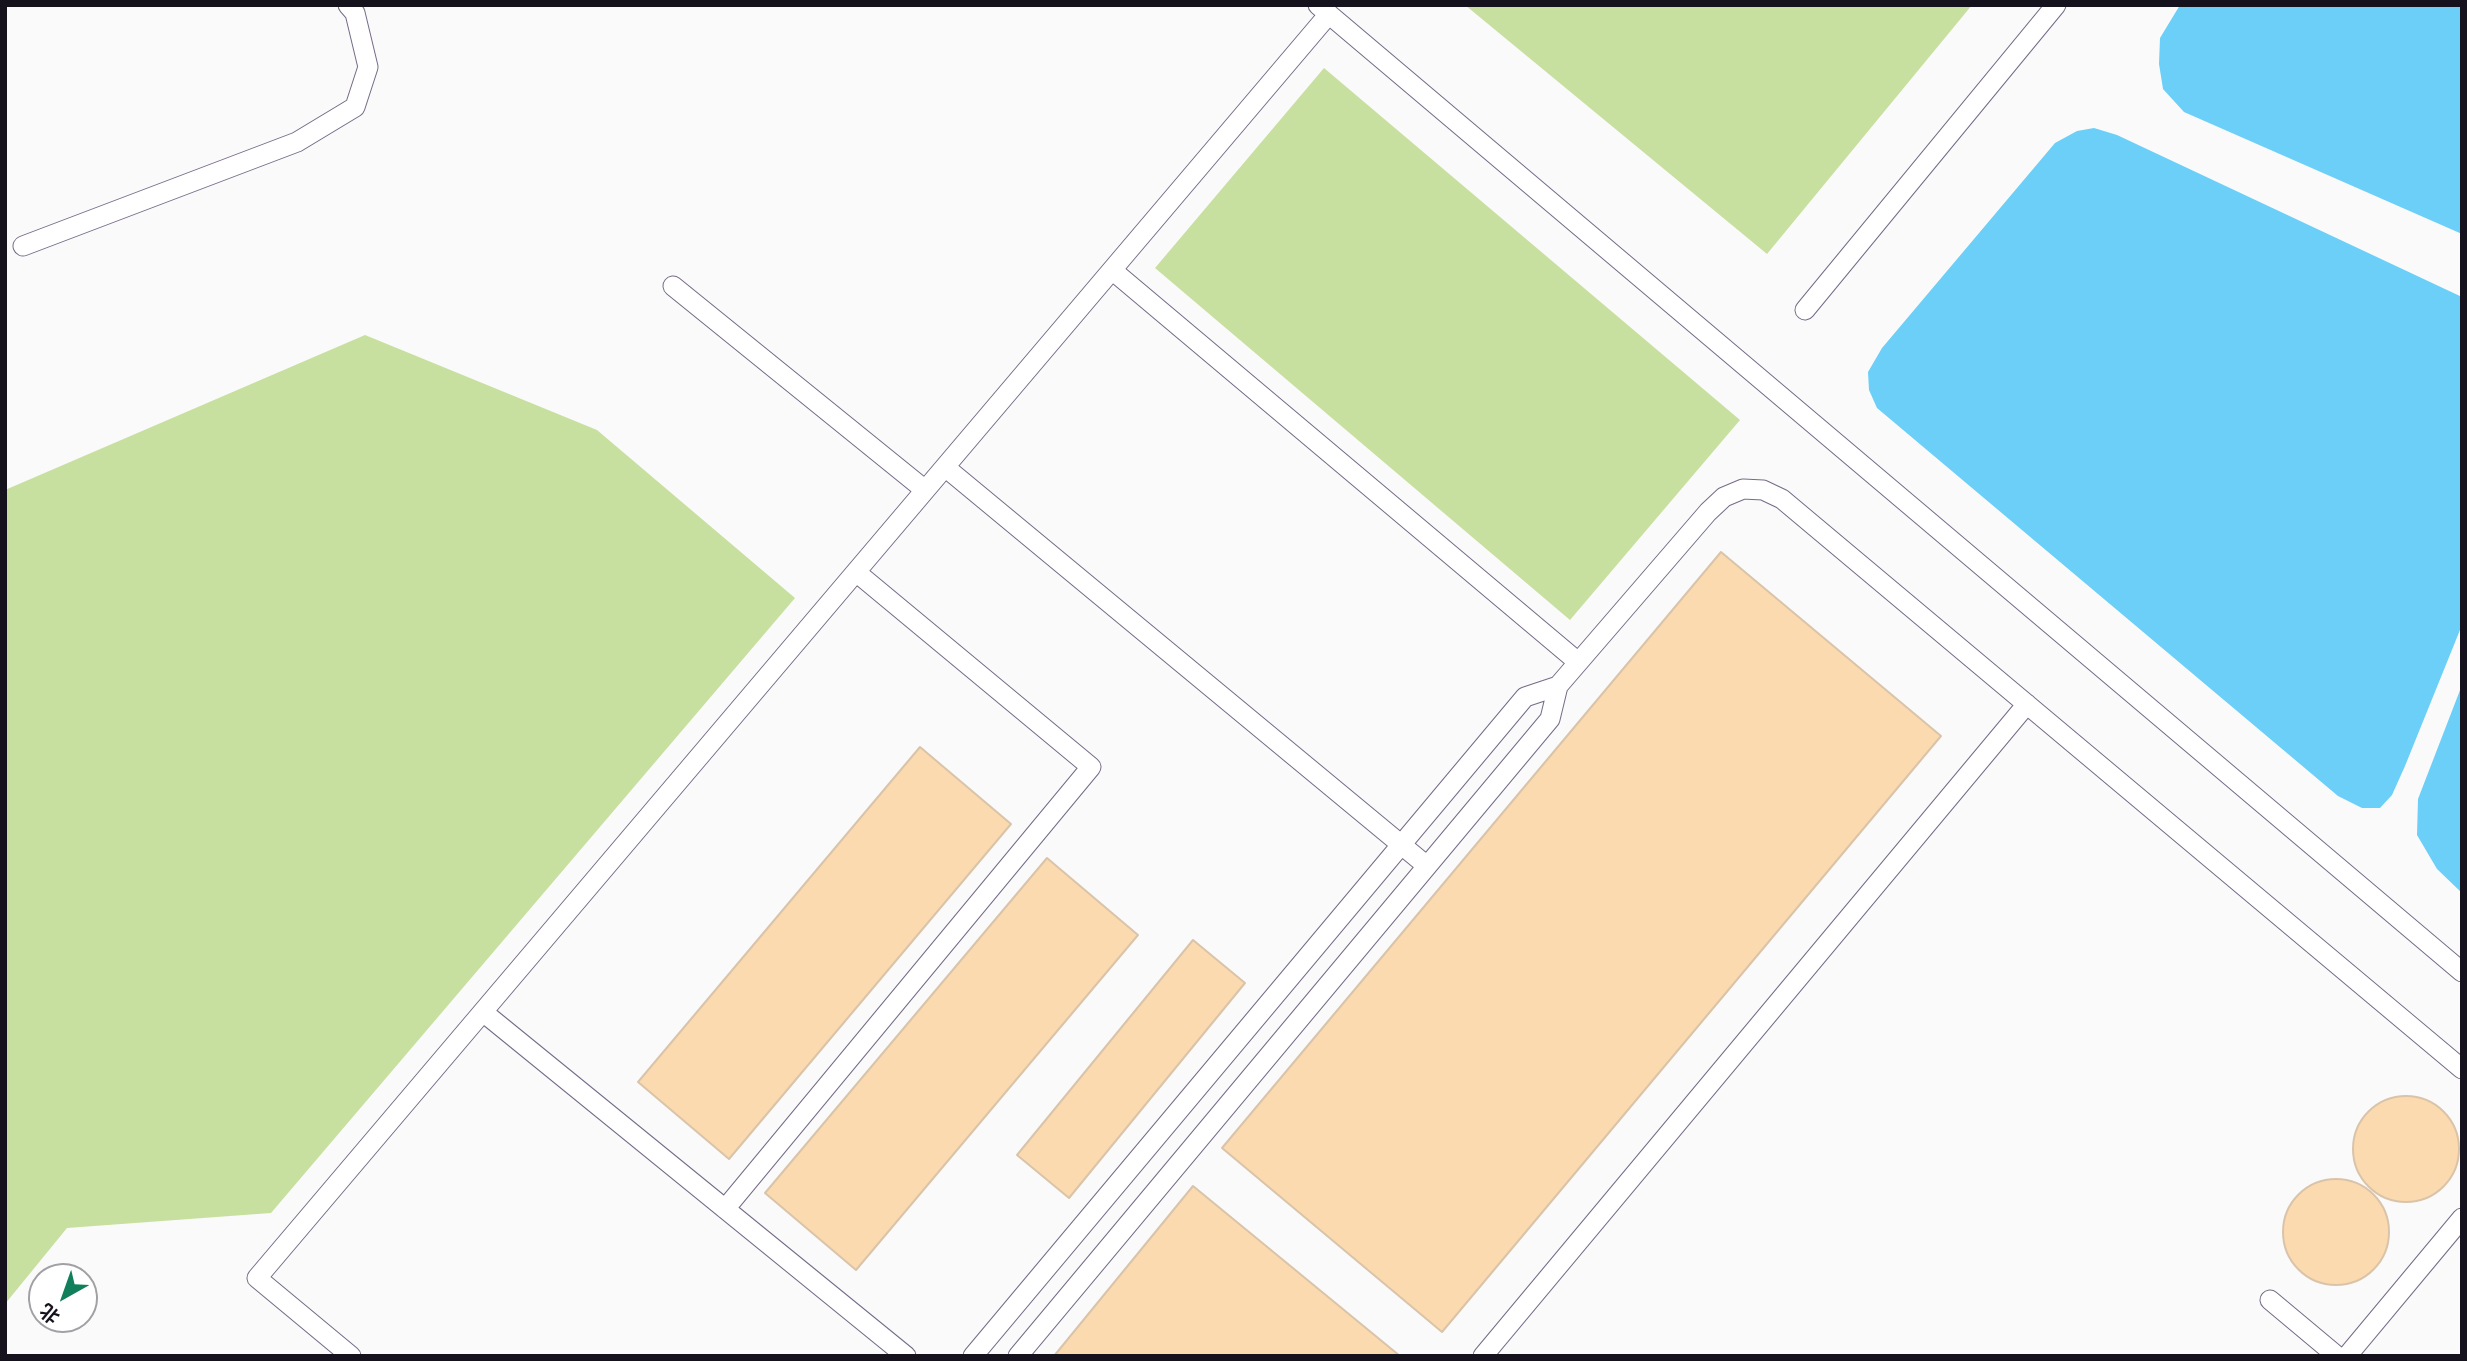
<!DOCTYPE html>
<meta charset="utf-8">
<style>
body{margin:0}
#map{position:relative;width:2467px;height:1361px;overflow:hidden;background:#fafafa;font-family:"Sofia Sans Condensed","Noto Sans SC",sans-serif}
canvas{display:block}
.frame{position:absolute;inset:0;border:7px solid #16121d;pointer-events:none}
.north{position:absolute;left:28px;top:1263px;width:70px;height:70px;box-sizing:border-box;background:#fff;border:2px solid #a2a0a5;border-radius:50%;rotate:220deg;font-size:19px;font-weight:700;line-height:28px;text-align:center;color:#16121d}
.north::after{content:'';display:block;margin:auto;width:24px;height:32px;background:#117f5b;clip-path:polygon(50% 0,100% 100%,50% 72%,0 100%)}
</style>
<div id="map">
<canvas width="2467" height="1361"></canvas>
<div class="frame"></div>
<div class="north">北</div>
</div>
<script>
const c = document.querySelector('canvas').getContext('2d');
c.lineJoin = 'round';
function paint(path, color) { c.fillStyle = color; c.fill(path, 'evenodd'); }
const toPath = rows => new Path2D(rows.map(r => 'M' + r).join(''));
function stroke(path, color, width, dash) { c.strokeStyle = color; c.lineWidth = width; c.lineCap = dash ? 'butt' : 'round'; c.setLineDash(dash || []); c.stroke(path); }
paint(toPath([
 [1465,5,1972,5,1767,254],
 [1324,68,1740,420,1570,620,1155,268],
 [365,335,597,430,795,598,271,1213,67,1228,5,1304,5,490]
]), '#c7e0a0');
paint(toPath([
 [2180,5,2462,5,2462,234,2184,112,2163,89,2159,64,2160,38],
 [2094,128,2117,135,2462,297,2462,625,2405,766,2392,795,2380,808,2362,808,2338,796,1877,408,1869,390,1868,372,1882,348,2055,143,2077,131],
 [2462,685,2462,893,2437,869,2417,835,2418,799]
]), '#6bcff8');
const building = toPath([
 [1721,552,1941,736,1442,1332,1222,1148,1721,552],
 [920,747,1011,824,729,1159,638,1082,920,747],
 [1047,858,1138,935,856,1270,765,1193,1047,858],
 [1193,940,1245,983,1069,1198,1017,1155,1193,940],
 '2353 1149a53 53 0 1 1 106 0a53 53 0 1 1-106 0Z',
 '2283 1232a53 53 0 1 1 106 0a53 53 0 1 1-106 0Z',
 [1193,1186,1400,1356,1054,1356,1193,1186]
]);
paint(building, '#fbdab0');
stroke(building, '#dac4a9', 2);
const service = toPath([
 [1318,5,2462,972],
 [23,246,297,142,355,107,368,67,355,13,348,5],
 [1112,270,1578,662],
 [673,286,925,490],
 [1805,310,2056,5],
 [945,467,1427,866],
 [483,1012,906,1356],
 [725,1209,1091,767,856,572],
 [2270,1300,2337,1356],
 [351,1356,257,1278,1329,14],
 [973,1356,1525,697,1558,686],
 [1018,1356,1550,719,1558,686,1708,512,1724,497,1743,489,1763,490,1782,499,2462,1069],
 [1483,1356,2027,704],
 [2347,1356,2462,1218]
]);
stroke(service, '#766b87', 21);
stroke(service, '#fff', 19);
</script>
